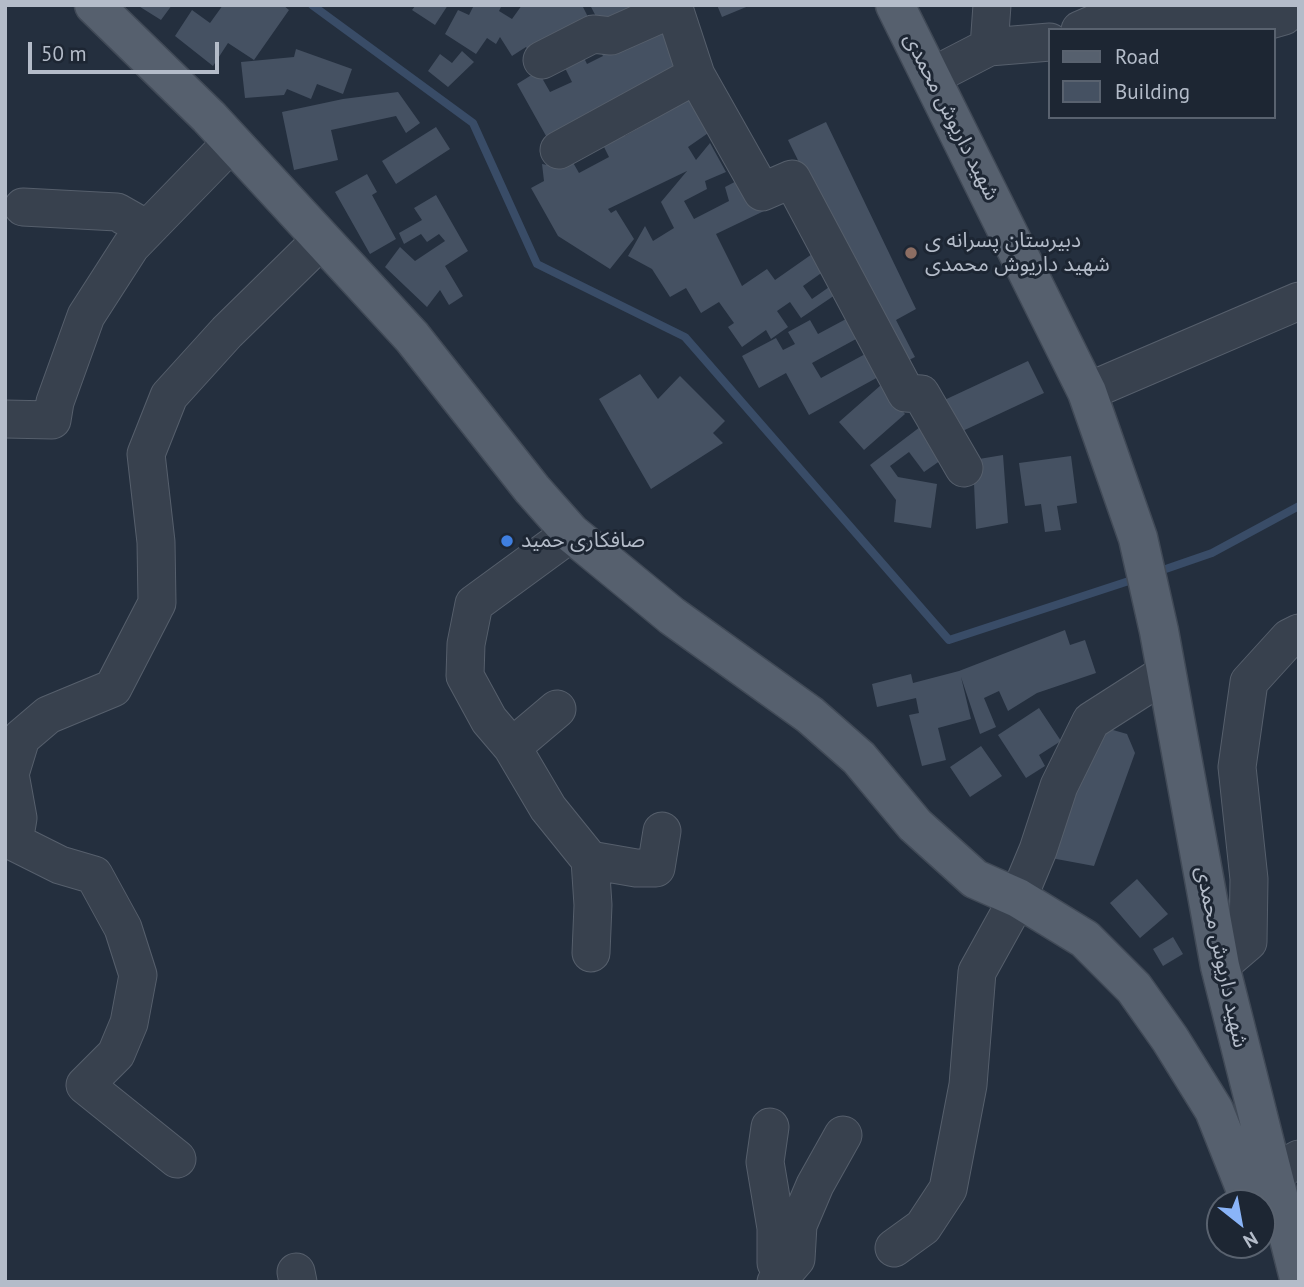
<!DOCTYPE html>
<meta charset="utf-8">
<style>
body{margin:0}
#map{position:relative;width:1304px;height:1287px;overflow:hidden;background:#242f3e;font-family:"PT Sans",sans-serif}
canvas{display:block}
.frame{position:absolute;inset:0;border:7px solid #b4bcc9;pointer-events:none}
.legend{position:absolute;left:1048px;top:28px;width:228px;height:91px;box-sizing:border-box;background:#1d2633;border:2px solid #59626f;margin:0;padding:9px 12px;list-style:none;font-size:21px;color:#b4bcc9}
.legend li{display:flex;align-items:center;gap:14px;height:35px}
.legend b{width:35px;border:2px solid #59626f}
.north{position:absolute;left:1206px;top:1189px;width:70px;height:70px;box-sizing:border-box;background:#1d2633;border:2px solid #59626f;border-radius:50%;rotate:149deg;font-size:19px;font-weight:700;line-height:28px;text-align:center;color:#b4bcc9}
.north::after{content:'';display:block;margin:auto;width:24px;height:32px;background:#8ab4f8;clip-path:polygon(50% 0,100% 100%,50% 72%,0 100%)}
.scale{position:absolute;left:28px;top:42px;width:191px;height:32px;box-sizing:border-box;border:4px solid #b4bcc9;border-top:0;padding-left:9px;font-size:21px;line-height:24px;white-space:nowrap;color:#b4bcc9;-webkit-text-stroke:5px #1d2633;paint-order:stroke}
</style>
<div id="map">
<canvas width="1304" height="1287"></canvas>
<div class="frame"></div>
<ul class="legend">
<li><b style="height:9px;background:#56606e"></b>Road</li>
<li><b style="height:19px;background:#455162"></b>Building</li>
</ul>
<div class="north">N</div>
<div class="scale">50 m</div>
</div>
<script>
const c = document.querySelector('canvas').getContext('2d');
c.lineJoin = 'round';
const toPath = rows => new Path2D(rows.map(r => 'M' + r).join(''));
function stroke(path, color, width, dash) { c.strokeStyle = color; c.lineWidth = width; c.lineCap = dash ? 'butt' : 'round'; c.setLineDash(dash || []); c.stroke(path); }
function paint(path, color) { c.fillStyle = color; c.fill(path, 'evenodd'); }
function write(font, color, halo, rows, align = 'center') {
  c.font = font + ' "PT Sans","Noto Sans Arabic",sans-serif'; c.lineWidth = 6; c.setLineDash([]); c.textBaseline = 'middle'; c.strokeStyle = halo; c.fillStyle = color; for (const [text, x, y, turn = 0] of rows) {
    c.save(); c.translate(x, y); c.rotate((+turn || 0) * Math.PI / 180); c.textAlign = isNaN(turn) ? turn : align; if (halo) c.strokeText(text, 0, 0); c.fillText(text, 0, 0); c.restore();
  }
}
stroke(toPath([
 [312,5,473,123,537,264,685,337,949,640,1138,578],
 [1157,572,1212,553,1299,506]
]), '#394c67', 8);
paint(toPath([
 [137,5,172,5,161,20],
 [223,5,283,5,289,10,254,60,228,43,213,66,175,36,192,10,210,23],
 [416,5,448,5,435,25,412,10],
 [474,5,502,5,499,11,512,19,522,5,582,5,592,25,534,58,526,47,512,56,500,37,496,44,487,38,476,54,445,34,458,10,469,15],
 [590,5,655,5,602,28],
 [717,5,751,5,722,17],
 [657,20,685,74,550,143,517,84,538,71,550,92,572,82,560,58,579,48,587,64,603,56,598,48],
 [296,49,352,69,343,94,317,84,311,99,287,89,284,95,245,98,241,62,294,57],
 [462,51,474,62,448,87,428,71,440,54,452,63],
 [689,84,714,129,688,147,696,160,710,143,726,172,705,181,707,189,684,201,694,219,729,201,725,187,746,176,764,211,716,234,742,286,767,269,775,280,815,252,827,269,803,286,812,299,832,285,838,293,801,318,790,302,777,311,788,327,771,339,766,330,742,347,728,327,734,323,719,302,701,313,686,288,670,297,652,269,628,256,645,226,653,241,674,228,661,202,687,171,608,209,611,213,616,210,634,239,610,269,558,236,531,188,544,181,542,164,558,167,571,159,579,173,609,157,598,135,618,125,625,136,644,125,641,119],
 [398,92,420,123,406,133,396,116,331,130,338,160,294,170,282,112,343,99],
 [826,122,916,309,896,320,915,357,899,365,788,140],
 [436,127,450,149,396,184,382,161],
 [367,174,377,192,372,195,396,239,370,254,335,192],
 [436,195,468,251,445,266,463,296,449,305,440,290,427,307,385,267,400,247,415,261,445,241,439,234,427,242,421,234,404,244,399,233,422,220,414,208],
 [846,319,856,339,812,363,821,378,867,353,880,376,809,415,786,373,759,388,742,356,776,338,783,350,795,344,788,332,810,320,818,334],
 [1028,361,1044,393,954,435,938,403],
 [640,374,658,399,680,376,725,421,713,433,723,443,651,489,599,399],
 [881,385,905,414,864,450,839,422],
 [920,427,944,458,924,472,909,452,890,466,898,477,937,484,931,528,894,522,896,500,870,465],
 [1003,455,1008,523,976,529,973,460],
 [1071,456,1077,503,1057,506,1061,530,1045,532,1041,504,1025,506,1019,463],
 [1065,630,1070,645,1085,640,1096,673,1037,693,1008,711,999,691,984,698,996,727,980,734,961,677,971,719,938,728,946,760,922,766,909,715,919,713,916,698,877,707,872,684,911,674,913,683,959,671],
 [1039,708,1061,741,1039,755,1045,766,1026,778,998,735],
 [1099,726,1127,734,1135,753,1094,866,1051,858],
 [981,746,1002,776,970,797,950,767],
 [1137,879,1168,914,1140,938,1110,903],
 [1173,937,1183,954,1163,966,1153,949]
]), '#455162');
const minor = toPath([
 [673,5,696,75,762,192,792,179,906,393,921,394,964,468],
 [1080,30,1117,14,1263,22,1284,16,1295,5],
 [989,47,992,5],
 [542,60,593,34,611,36,674,8],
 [931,77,989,47,1050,42],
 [559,150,696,75],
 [23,207,117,212,147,229],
 [1087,392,1299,301],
 [5,419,52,420,55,402,86,316,131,246,232,142],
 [571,533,474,604,466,644,465,676,489,720,512,747,548,808,590,860,593,905,591,953],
 [512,747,557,709],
 [590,860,636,868,656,868,662,831],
 [1220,966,1248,942,1249,879,1237,767,1249,682,1289,638,1299,633],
 [770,1127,765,1162,776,1228,776,1263],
 [177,1159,85,1085,116,1054,129,1023,138,975,123,928,94,875,60,865,14,842,18,818,10,774,21,738,48,715,113,688,157,603,156,542,146,454,169,396,227,332,322,239],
 [1272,1174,1299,1159],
 [894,1248,923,1227,948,1189,968,1085,977,972,1018,898,1038,850,1059,786,1091,721,1166,673],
 [296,1272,298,1282],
 [776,1282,796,1259,798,1225,815,1185,843,1135]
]);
const major = toPath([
 [94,5,209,117,412,337,532,489,571,533,672,616,810,715,859,758,915,825,975,879,1018,898,1085,939,1134,988,1170,1039,1214,1110,1251,1203],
 [895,5,1087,392,1138,538,1159,631,1220,966,1299,1278]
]);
stroke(minor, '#565f6c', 39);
stroke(major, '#414a57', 41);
stroke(minor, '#38414e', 37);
stroke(major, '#56606e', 38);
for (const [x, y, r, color] of [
 [911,253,7,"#8d6e63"],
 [507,541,7,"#3f7fe0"]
]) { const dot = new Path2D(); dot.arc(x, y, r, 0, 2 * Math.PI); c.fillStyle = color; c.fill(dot); stroke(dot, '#1d2633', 2.5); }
write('21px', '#b4bcc9', '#1d2633', [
 ["شهید داریوش محمدی",951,117,63],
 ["شهید داریوش محمدی",1221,957,78]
]);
write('21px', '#b4bcc9', '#1d2633', [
 ["دبیرستان پسرانه ی",925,241],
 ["شهید داریوش محمدی",925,265],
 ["صافکاری حمید",521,541]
], 'left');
</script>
